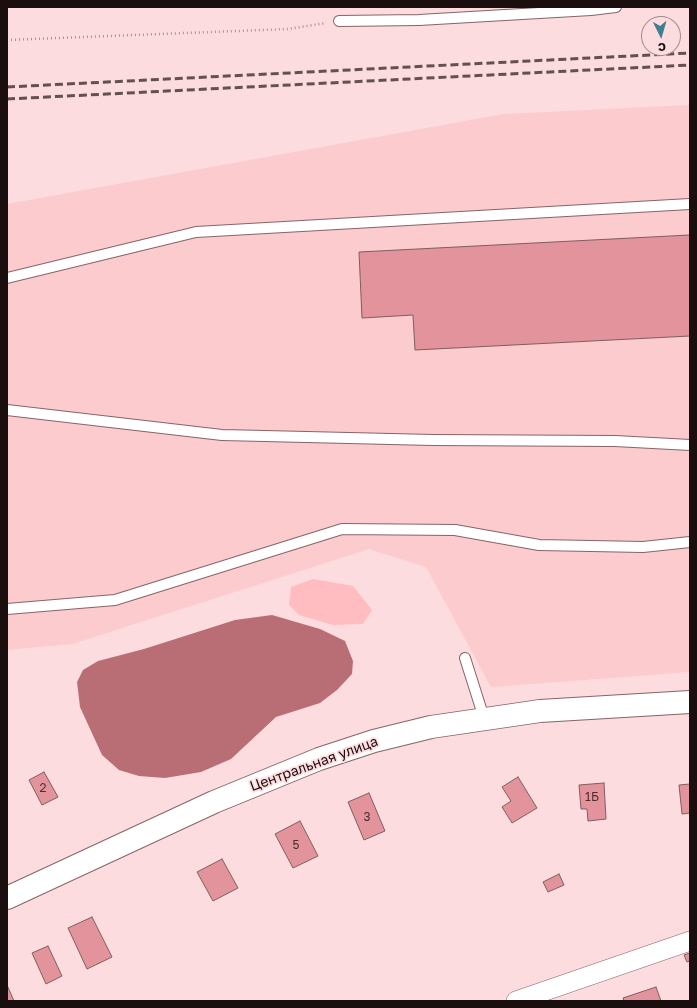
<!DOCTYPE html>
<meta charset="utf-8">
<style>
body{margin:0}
#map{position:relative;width:697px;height:1008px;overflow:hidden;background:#fcdcde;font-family:"Golos Text",sans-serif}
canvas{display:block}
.frame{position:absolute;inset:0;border:8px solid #1b0e0f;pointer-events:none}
.north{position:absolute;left:641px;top:16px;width:40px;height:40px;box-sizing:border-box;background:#fcdcde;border:1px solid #a28a8b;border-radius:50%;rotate:175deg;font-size:11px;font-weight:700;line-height:16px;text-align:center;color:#1b0e0f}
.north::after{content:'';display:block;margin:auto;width:14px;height:18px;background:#3f7d92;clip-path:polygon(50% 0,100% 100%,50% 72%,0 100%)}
</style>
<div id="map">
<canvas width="697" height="1008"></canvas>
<div class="frame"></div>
<div class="north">С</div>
</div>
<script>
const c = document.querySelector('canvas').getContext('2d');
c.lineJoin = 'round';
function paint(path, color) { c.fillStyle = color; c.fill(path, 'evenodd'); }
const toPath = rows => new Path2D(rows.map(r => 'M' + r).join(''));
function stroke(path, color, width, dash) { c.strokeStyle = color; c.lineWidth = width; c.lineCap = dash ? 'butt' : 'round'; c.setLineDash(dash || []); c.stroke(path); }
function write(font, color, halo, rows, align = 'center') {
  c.font = font + ' "Golos Text",sans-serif'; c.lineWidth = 3.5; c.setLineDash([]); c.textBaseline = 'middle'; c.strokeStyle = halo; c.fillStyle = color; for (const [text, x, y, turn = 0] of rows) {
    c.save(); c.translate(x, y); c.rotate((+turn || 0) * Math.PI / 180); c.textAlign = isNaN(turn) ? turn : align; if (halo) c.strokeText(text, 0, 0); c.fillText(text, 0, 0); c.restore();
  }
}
paint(toPath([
 [690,105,690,672,491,687,426,567,369,549,72,644,7,650,7,204,504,114]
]), '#fbcbce');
paint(toPath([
 [313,579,353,586,372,610,363,624,333,625,299,615,289,605,291,587]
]), '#ffbdc2');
paint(toPath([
 [272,615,320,629,345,641,353,661,352,674,337,690,320,703,276,717,231,759,201,772,165,778,139,776,119,770,102,755,80,707,77,682,83,670,98,661,144,649,235,620]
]), '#b96e76');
const building = toPath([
 [690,235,690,336,415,350,413,315,362,318,359,252,690,235],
 [44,772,58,797,42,805,29,780,44,772],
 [518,777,537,808,512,823,502,807,511,801,502,787,518,777],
 [604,783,606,819,588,821,587,809,581,809,579,785,604,783],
 [690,784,690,813,682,814,679,785,690,784],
 [369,793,385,831,364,840,348,802,369,793],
 [300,821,318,856,293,868,275,834,300,821],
 [222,859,238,888,213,901,197,872,222,859],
 [559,874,564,885,548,892,543,882,559,874],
 [92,917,112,957,87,969,68,928,92,917],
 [48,946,62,976,46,984,32,953,48,946],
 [690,953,690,961,687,962,684,955,690,953],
 [7,985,14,1001,7,1001,7,985],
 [656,987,661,1001,624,1001,623,998,656,987]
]);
paint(building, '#e2939b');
stroke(building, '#805e61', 1);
const lane = toPath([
 [339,21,419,20,591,10,616,7],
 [7,278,196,232,690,204],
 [7,410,222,435,433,440,615,441,690,445],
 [7,609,115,600,342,529,455,530,539,545,643,547,690,542],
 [465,658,484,718]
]);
const street = toPath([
 [516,1001,690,941]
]);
const secondary = toPath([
 [7,898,214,802,319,759,374,741,431,727,540,711,690,702]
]);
stroke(lane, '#876467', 12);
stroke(street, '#876467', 20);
stroke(secondary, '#876467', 24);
stroke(toPath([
 [7,40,288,29,326,23]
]), '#a99091', 2.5, [1, 3]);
stroke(lane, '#fff', 10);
stroke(street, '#fff', 19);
stroke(secondary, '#fff', 22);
stroke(toPath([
 [7,87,690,53],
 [7,99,690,65]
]), '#645052', 3, [8, 4]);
write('12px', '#4d2f32', null, [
 ["2",43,788],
 ["1Б",592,797],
 ["3",367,817],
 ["5",296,845]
]);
write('14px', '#1b0e0f', '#fcdcde', [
 ["Центральная улица",314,764,-20]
]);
</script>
